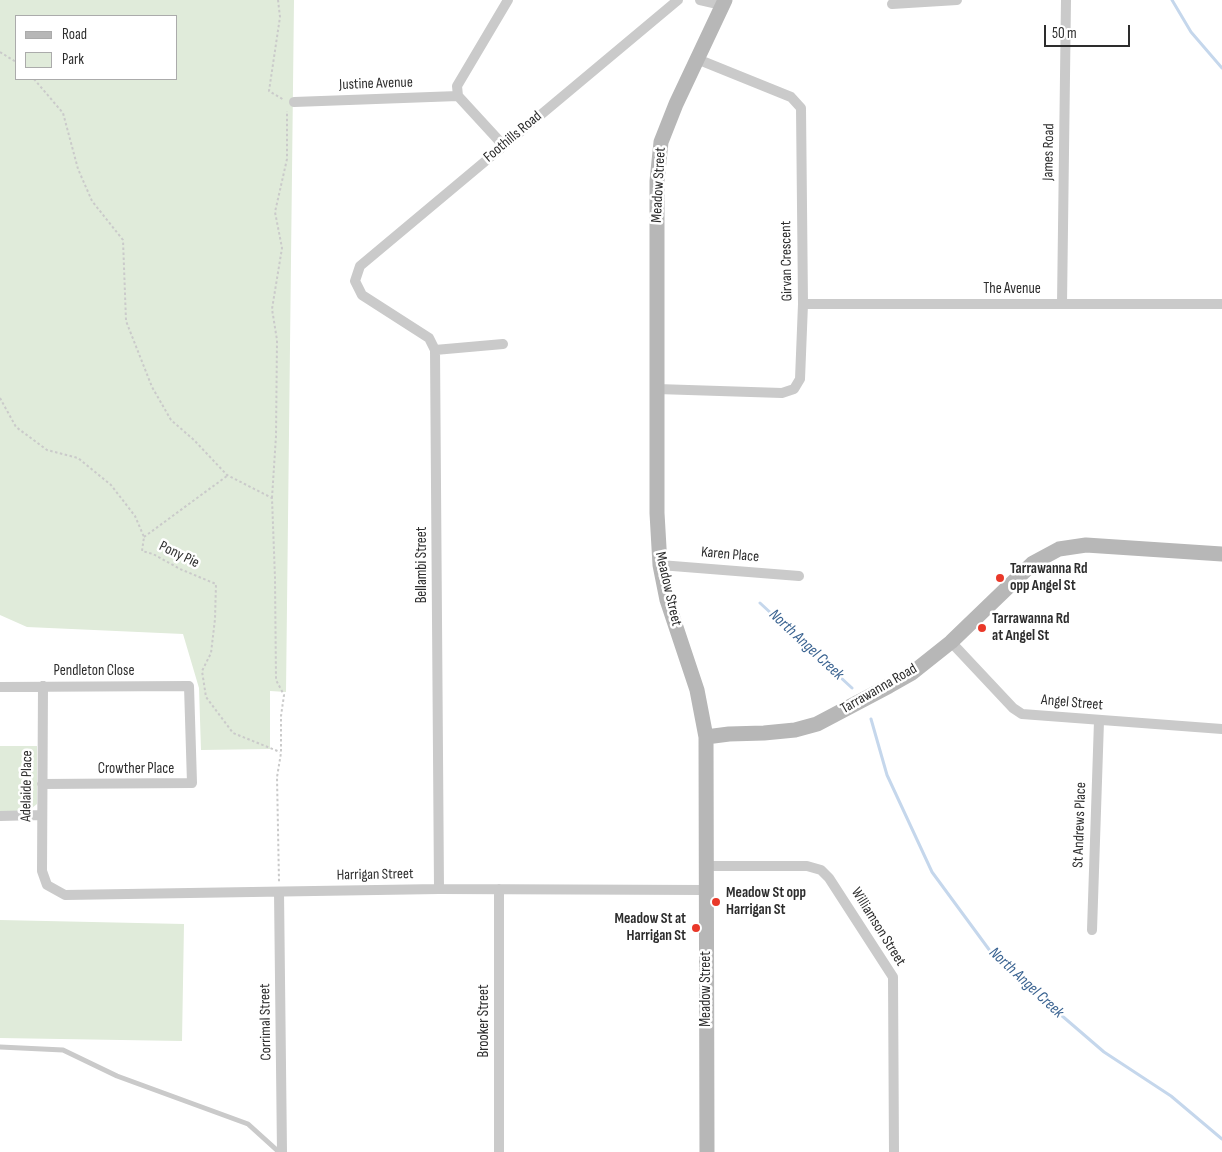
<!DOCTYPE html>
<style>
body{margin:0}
#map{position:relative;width:1222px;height:1152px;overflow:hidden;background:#fff;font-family:"Sofia Sans Condensed",sans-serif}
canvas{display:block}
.legend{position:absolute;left:15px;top:15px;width:162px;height:65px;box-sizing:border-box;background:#fff;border:1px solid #ababab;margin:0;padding:6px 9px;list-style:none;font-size:15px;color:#2d2d2d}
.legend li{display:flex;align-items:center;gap:10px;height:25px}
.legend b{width:25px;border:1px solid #ababab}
.scale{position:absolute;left:1044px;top:25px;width:86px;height:22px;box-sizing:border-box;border:2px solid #2d2d2d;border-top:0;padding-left:6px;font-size:15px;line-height:18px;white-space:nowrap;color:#2d2d2d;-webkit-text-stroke:4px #fff;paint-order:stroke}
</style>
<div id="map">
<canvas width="1222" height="1152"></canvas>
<ul class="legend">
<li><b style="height:6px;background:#b7b7b7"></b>Road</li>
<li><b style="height:14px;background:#e0ebda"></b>Park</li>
</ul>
<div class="scale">50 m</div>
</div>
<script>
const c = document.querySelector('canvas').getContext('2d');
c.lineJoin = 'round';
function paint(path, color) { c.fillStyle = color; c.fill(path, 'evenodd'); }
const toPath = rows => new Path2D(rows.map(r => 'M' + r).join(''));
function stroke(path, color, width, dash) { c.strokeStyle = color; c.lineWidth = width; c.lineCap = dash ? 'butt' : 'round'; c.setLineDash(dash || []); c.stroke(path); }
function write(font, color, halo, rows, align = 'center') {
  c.font = font + ' "Sofia Sans Condensed",sans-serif'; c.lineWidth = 5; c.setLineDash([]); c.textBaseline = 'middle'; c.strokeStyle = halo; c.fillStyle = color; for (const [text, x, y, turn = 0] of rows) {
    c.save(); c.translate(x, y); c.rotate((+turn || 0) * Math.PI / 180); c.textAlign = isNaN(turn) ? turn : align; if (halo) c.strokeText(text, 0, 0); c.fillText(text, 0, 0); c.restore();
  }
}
paint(toPath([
 [0,0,294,0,286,692,270,691,270,749,201,750,199,688,183,634,27,627,0,615],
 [16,16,176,16,176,79,16,79],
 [0,746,37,746,37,804,28,811,0,811],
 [0,920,184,924,182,1041,0,1038]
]), '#e0ebda');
stroke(toPath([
 [1172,0,1191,32,1222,68],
 [760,603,852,688],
 [871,719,887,775,932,872,996,959,1104,1052,1171,1096,1222,1139]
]), '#c5d7ec', 3);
stroke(toPath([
 [278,0,280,17,269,91,284,100],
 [0,52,16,62],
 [34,79,63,113,78,169,92,201,123,240,126,321,152,387,171,420,194,440,227,475,272,498,275,578,276,680,284,695,281,716,281,753,277,777,279,882],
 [0,398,16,427,47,450,78,458,111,485,135,516,144,537,142,551,153,554,180,569,216,584,215,619,211,653,202,671,206,697,233,733,280,752],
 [272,498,276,436,277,340,272,309,282,248,275,212,287,159,287,111],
 [144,537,227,476]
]), '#cacaca', 2, [2.5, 2.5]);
stroke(toPath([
 [0,1047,63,1050,117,1076,248,1124,279,1152]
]), '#cacaca', 5);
stroke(toPath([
 [700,0,722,5],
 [892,4,957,0],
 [294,102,458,96],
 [503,145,458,96,457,86,508,0],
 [803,304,1222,304],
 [1062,304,1066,0],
 [435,350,503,344],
 [657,389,782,393,794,389,800,379,803,304,801,108,791,97,697,59],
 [660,565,799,576],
 [951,642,1013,708,1022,714,1222,729],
 [43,686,42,871,47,885,65,895,439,889,705,890],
 [0,687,189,686,192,783,42,784],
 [0,816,41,815],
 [705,866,807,866,821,870,829,878,893,977,894,1152],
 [439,889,435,350,429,338,362,295,355,281,360,266,678,0],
 [499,889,499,1152],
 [279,892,282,1152],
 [1092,930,1099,721]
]), '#cacaca', 10);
stroke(toPath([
 [706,737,729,734,764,733,795,730,817,724,889,686,912,673,951,642,1033,563,1059,549,1086,545,1222,554],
 [707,1152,706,737,697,690,667,600,660,565,657,513,657,181,661,142,676,104,725,0]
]), '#b7b7b7', 15);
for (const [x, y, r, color] of [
 [1000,578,5,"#e93829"],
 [982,628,5,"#e93829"],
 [716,902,5,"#e93829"],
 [696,928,5,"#e93829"]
]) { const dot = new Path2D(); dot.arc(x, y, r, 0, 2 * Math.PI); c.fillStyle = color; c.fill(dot); stroke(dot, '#fff', 2); }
write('15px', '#2d2d2d', '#fff', [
 ["Justine Avenue",376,84,-2],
 ["Foothills Road",513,137,-40],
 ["James Road",1049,152,-89],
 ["Meadow Street",659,185,-87],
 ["Girvan Crescent",787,261,-91],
 ["The Avenue",1012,289],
 ["Pony Pie",179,555,26],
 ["Karen Place",730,555,5],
 ["Bellambi Street",422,565,-90],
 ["Meadow Street",668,589,77],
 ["Pendleton Close",94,671],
 ["Tarrawanna Road",879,689,-30],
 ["Angel Street",1072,703,5],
 ["Crowther Place",136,769],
 ["Adelaide Place",27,786,-89],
 ["St Andrews Place",1080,825,-88],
 ["Harrigan Street",375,875,-1],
 ["Williamson Street",878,927,58],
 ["Meadow Street",706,989,-90],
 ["Brooker Street",484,1021,-90],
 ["Corrimal Street",266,1022,-91]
]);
write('bold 15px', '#2d2d2d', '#fff', [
 ["Tarrawanna Rd",1010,569],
 ["opp Angel St",1010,586],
 ["Tarrawanna Rd",992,619],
 ["at Angel St",992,636],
 ["Meadow St opp",726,893],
 ["Harrigan St",726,910],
 ["Meadow St at",686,919,"right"],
 ["Harrigan St",686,936,"right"]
], 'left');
write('italic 16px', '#396290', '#fff', [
 ["North Angel Creek",806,645,43],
 ["North Angel Creek",1026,983,43]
]);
</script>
